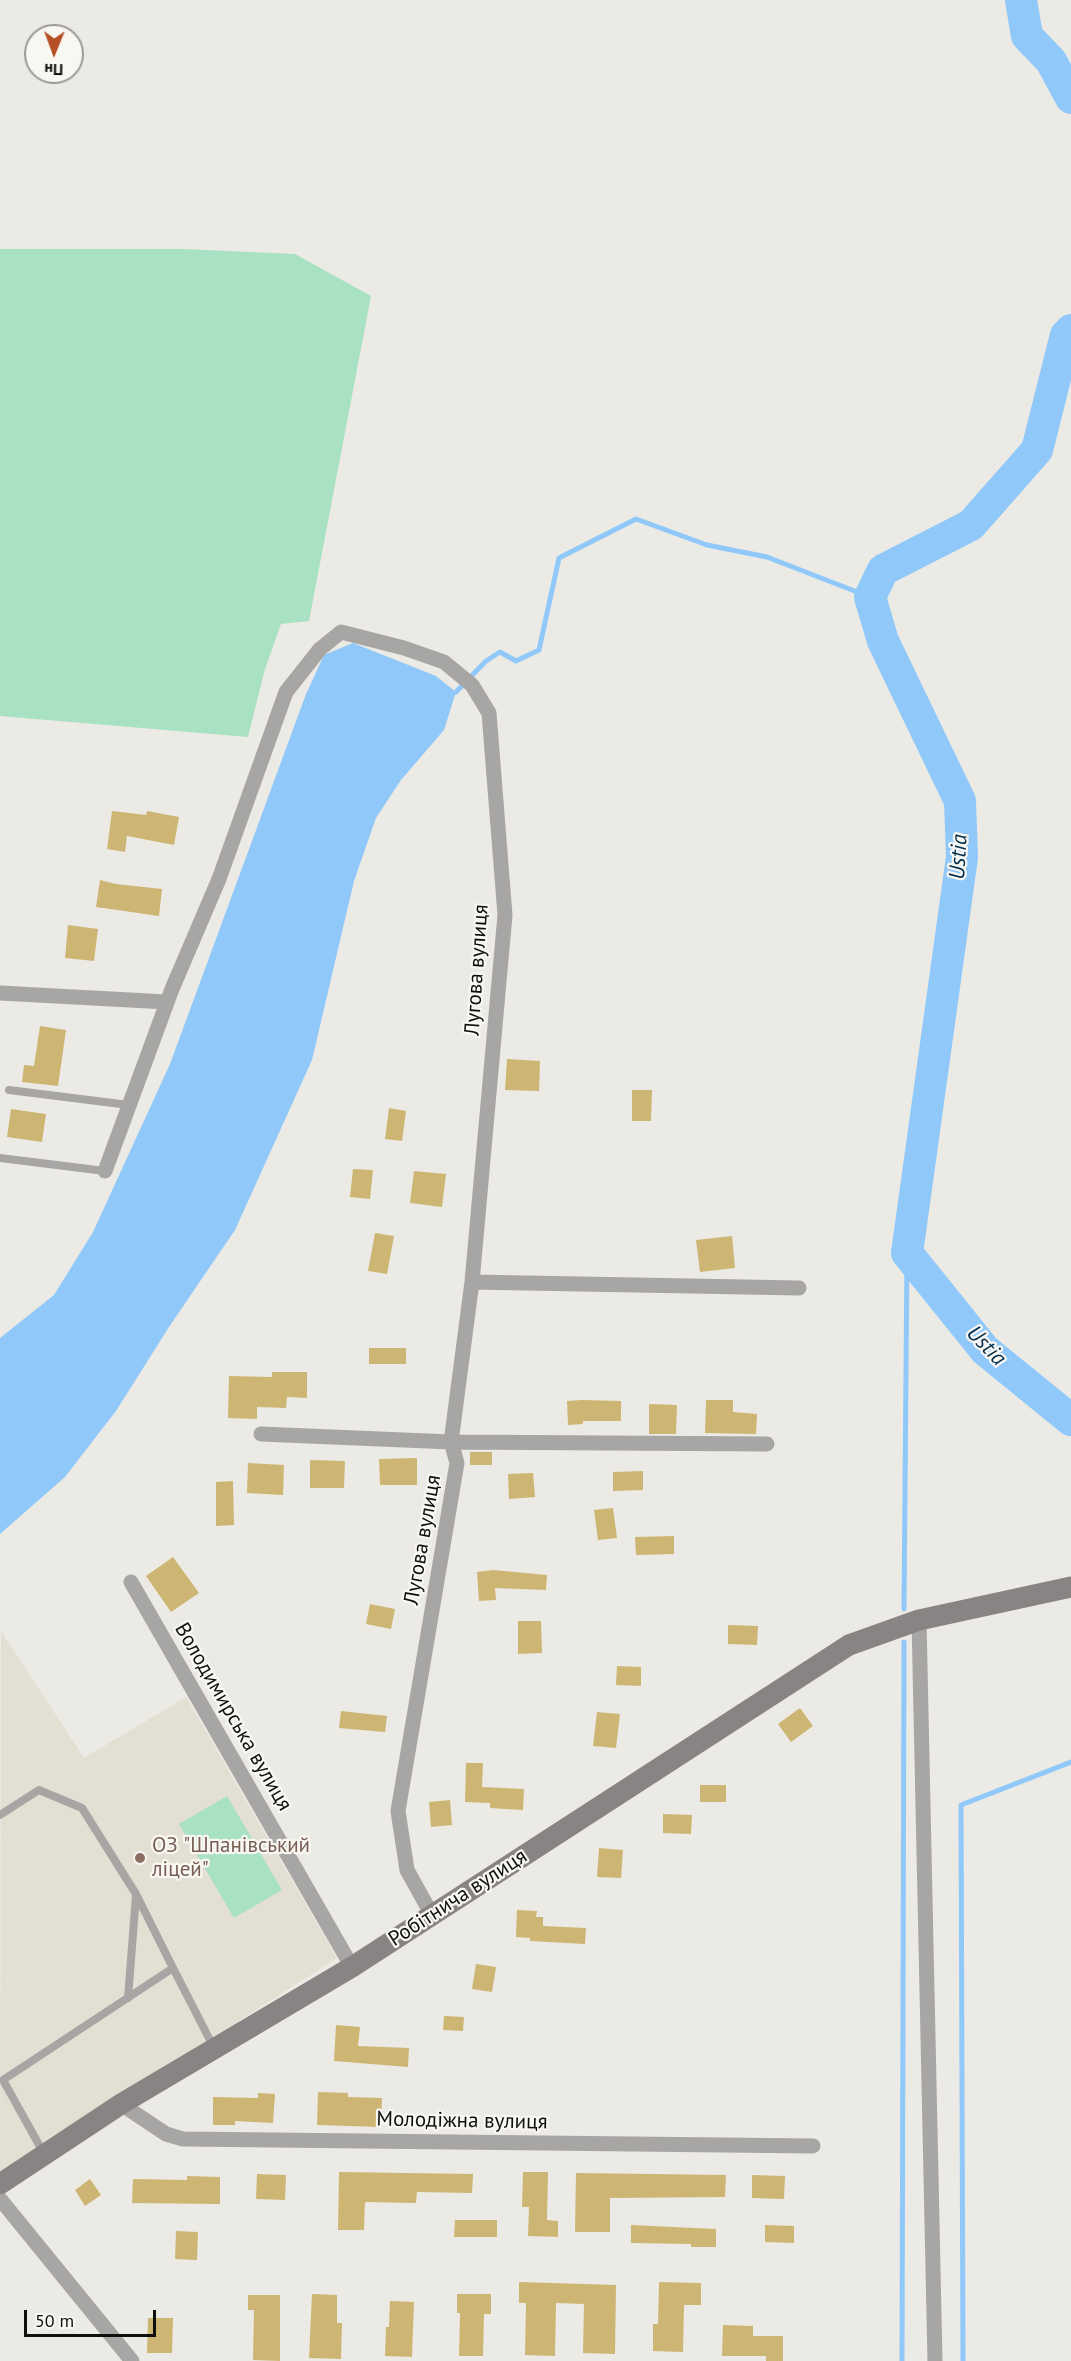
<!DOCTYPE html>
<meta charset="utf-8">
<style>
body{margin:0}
#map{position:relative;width:1071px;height:2361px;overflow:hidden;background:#eceae5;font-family:"PT Sans",sans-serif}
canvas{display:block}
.north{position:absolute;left:24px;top:24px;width:60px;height:60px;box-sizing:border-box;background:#f9f7f2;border:2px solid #9b9a96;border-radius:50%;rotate:181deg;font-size:16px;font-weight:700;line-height:24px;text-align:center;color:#0f0f0d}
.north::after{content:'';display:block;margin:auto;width:21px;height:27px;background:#b64f26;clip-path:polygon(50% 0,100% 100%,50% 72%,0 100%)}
.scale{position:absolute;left:24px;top:2310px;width:132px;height:27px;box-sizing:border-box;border:3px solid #0f0f0d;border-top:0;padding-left:8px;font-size:18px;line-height:21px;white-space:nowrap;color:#0f0f0d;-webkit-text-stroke:4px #f9f7f2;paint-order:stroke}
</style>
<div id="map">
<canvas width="1071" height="2361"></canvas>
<div class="north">Пн</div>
<div class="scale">50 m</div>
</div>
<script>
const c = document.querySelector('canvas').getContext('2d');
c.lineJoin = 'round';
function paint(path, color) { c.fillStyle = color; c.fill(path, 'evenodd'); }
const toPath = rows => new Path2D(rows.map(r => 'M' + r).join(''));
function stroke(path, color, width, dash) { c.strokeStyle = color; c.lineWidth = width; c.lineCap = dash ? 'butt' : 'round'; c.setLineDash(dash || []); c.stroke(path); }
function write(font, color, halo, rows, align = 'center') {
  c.font = font + ' "PT Sans",sans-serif'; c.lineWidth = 4.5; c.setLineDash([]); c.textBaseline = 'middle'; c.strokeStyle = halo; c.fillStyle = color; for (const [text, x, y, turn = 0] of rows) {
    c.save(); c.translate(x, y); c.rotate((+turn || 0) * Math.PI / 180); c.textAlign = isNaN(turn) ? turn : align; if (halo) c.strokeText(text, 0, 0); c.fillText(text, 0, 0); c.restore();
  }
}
paint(toPath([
 [1,1631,84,1758,186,1697,337,1958,0,2174]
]), '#e3dfd3');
paint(toPath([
 [0,249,183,249,295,254,371,296,309,621,281,624,265,669,248,737,0,716],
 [227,1796,282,1890,234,1918,179,1824]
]), '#a8e2c3');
paint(toPath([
 [353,643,436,676,456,692,444,730,401,780,376,818,354,881,312,1060,235,1230,169,1327,116,1411,65,1477,0,1534,0,1338,54,1295,93,1232,170,1064,306,694,324,655]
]), '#90c9f9');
stroke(toPath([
 [456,692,486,661,500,652,516,661,539,650,559,558,636,519,707,545,767,557,870,597],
 [904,1609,907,1253],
 [902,2361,904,1642],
 [963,2361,961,1805,1071,1762]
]), '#90c9f9', 5);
stroke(toPath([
 [1021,0,1027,36,1051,61,1071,98],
 [1071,330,1066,335,1037,450,971,525,883,570,870,597,883,641,960,801,962,857,907,1253,985,1350,1071,1420]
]), '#90c9f9', 32);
paint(toPath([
 [112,811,146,815,147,811,179,817,174,845,127,836,125,852,107,849],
 [100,880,116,884,162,889,159,916,96,907],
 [68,925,98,929,94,961,65,958],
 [40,1026,66,1030,58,1086,22,1082,24,1065,34,1066],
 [507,1059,540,1061,539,1091,505,1090],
 [632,1090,652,1090,651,1121,632,1121],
 [389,1108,406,1111,402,1141,385,1139],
 [11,1109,46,1114,42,1142,7,1137],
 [353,1169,373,1170,370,1199,350,1197],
 [414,1171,446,1174,442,1207,410,1203],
 [375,1233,394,1236,387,1274,368,1271],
 [732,1236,735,1268,700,1272,696,1240],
 [369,1348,406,1348,406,1364,369,1364],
 [272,1372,307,1372,307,1398,287,1397,286,1408,257,1407,257,1419,228,1418,229,1376,272,1377],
 [582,1400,621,1401,621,1421,583,1421,583,1424,568,1425,567,1401],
 [706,1400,733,1400,733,1412,757,1414,756,1434,705,1433],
 [649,1404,677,1405,676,1434,649,1434],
 [470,1452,492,1452,492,1465,470,1465],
 [417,1458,417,1485,380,1485,379,1459],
 [310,1460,345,1461,344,1488,310,1488],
 [248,1463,284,1465,283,1495,247,1493],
 [643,1471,643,1490,613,1491,613,1472],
 [533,1473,535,1497,509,1499,508,1474],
 [233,1481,234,1525,216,1526,216,1482],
 [613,1508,617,1538,598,1540,594,1510],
 [674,1536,674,1554,636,1555,635,1537],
 [173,1557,199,1593,171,1612,146,1576],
 [493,1570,547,1575,546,1590,495,1588,496,1600,479,1601,477,1572],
 [370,1604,395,1609,391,1629,366,1624],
 [518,1621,541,1621,542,1653,518,1654],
 [728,1625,758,1626,757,1645,728,1644],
 [617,1666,641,1667,641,1686,616,1685],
 [800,1708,813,1726,791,1742,778,1724],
 [341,1711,387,1716,385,1732,339,1728],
 [597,1712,620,1714,616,1748,593,1746],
 [466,1763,483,1763,482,1787,524,1789,523,1810,490,1808,490,1803,465,1802],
 [700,1785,726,1785,726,1802,700,1802],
 [450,1800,452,1825,431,1827,429,1802],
 [663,1814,692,1815,691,1834,663,1833],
 [599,1848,623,1850,621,1878,597,1877],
 [517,1910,537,1911,536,1917,543,1917,543,1926,586,1928,585,1944,530,1941,530,1938,516,1937],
 [476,1964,496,1967,492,1992,472,1989],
 [444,2016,464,2017,463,2031,443,2030],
 [336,2025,360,2027,358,2046,409,2048,408,2067,334,2061],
 [318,2092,348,2093,348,2097,382,2098,381,2127,317,2125],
 [258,2093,275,2094,273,2123,235,2121,235,2125,213,2125,213,2097,258,2098],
 [339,2172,473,2174,472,2193,417,2192,416,2203,365,2202,364,2230,338,2230],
 [523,2172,548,2172,547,2220,558,2221,558,2237,528,2236,529,2207,522,2207],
 [576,2173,726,2175,725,2197,610,2198,610,2232,575,2232],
 [257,2174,286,2175,285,2200,256,2199],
 [752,2175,785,2176,784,2199,752,2198],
 [187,2176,220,2177,220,2204,132,2203,133,2179,187,2180],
 [90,2179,101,2195,85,2206,75,2190],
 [455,2220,497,2220,497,2237,454,2237],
 [631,2225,716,2229,716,2247,691,2247,691,2244,631,2243],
 [765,2225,794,2226,794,2243,765,2242],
 [176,2231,198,2232,197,2260,175,2259],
 [519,2282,616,2285,615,2354,583,2353,584,2304,556,2303,555,2356,525,2355,526,2303,519,2303],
 [659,2282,701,2283,701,2305,684,2305,683,2352,653,2351,653,2324,658,2324],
 [312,2294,337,2295,337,2323,342,2323,341,2359,309,2358],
 [457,2294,491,2294,491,2314,484,2314,483,2356,459,2356,460,2313,457,2313],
 [248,2295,280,2295,280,2361,253,2360,254,2310,248,2310],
 [390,2301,414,2302,412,2357,385,2356,386,2327,389,2327],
 [148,2318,173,2318,172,2353,147,2353],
 [723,2325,753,2326,753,2336,783,2336,783,2361,766,2361,766,2356,722,2356]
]), '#cdb673');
stroke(toPath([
 [9,1090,129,1105],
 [0,1158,105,1171],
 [0,1815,39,1790,82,1808,136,1894,173,1968],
 [128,1998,136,1895],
 [43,2152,3,2080,173,1968,213,2046]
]), '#a8a5a5', 8);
stroke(toPath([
 [0,993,167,1002],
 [105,1171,172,989,219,879,286,692,320,649,341,632,404,648,444,662,472,685,489,713,505,915,472,1282,451,1442,457,1463,398,1811,407,1870,432,1915],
 [472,1282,799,1288],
 [261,1434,451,1442,767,1444],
 [131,1582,352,1967],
 [919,1620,935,2361],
 [121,2104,166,2134,183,2139,813,2146],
 [0,2199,132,2361]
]), '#a8a5a5', 15);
stroke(toPath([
 [0,2184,121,2104,352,1967,849,1645,919,1620,1071,1587]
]), '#888484', 21);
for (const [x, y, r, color] of [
 [140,1858,6,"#8d6e63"]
]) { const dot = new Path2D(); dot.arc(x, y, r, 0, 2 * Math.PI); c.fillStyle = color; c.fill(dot); stroke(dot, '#f9f7f2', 2); }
write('21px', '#0f0f0d', '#f9f7f2', [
 ["Лугова вулиця",477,970,-86],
 ["Лугова вулиця",423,1540,-80],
 ["Володимирська вулиця",233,1717,60],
 ["Робітнича вулиця",458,1898,-33],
 ["Молодіжна вулиця",462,2121,1]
]);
write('21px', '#785e54', '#f9f7f2', [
 ["ОЗ \"Шпанівський",152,1846],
 ["ліцей\"",152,1870]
], 'left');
write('italic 22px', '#002e4c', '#f9f7f2', [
 ["Ustia",959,857,-87],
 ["Ustia",986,1346,46]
]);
</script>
